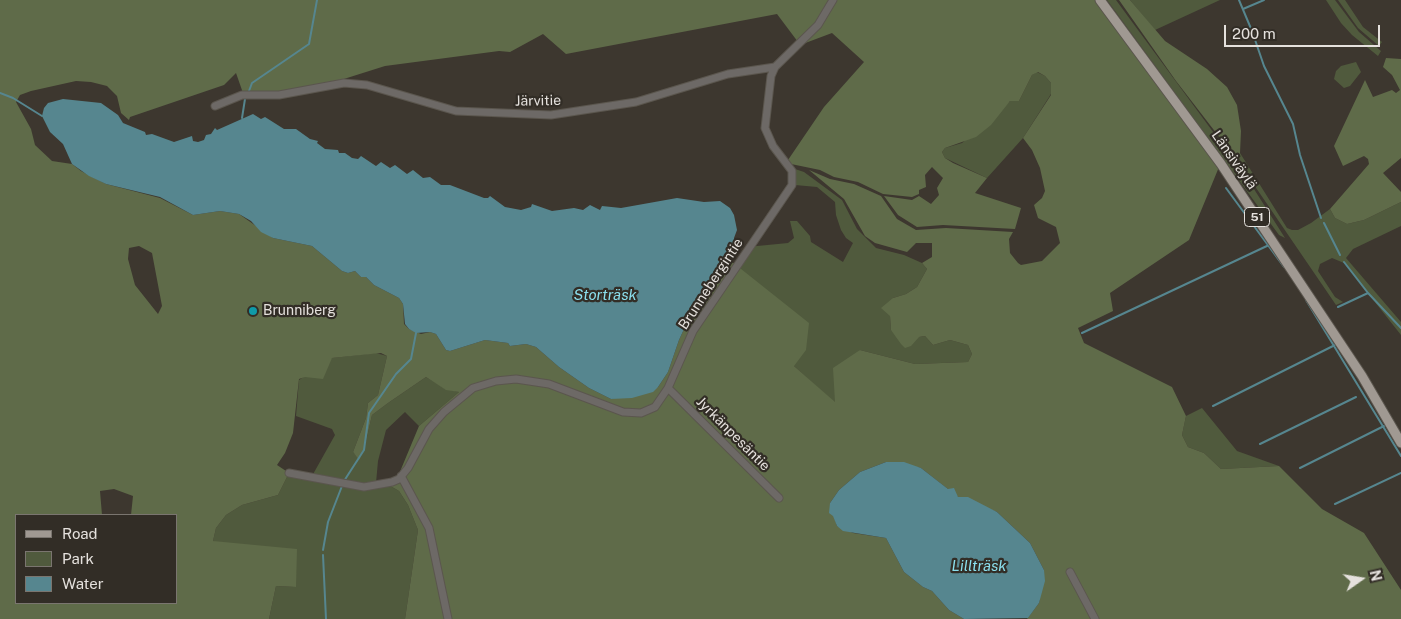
<!DOCTYPE html>
<meta charset="utf-8">
<style>
body{margin:0}
#map{position:relative;width:1401px;height:619px;overflow:hidden;background:#3d372f;font-family:"Public Sans",sans-serif}
canvas{display:block}
.legend{position:absolute;left:15px;top:514px;width:162px;height:90px;box-sizing:border-box;background:#322d26;border:1px solid #7a756f;margin:0;padding:6px 9px;list-style:none;font-size:15px;color:#e5e1dd}
.legend li{display:flex;align-items:center;gap:10px;height:25px}
.legend b{width:25px;border:1px solid #7a756f}
.north{position:absolute;left:1336px;top:554px;width:50px;height:50px;-webkit-text-stroke:4px #322d26;paint-order:stroke;rotate:77deg;font-size:14px;font-weight:700;line-height:20px;text-align:center;color:#e5e1dd}
.north::after{content:'';display:block;margin:auto;width:18px;height:22px;background:#e5e1dd;clip-path:polygon(50% 0,100% 100%,50% 72%,0 100%)}
.scale{position:absolute;left:1224px;top:25px;width:156px;height:22px;box-sizing:border-box;border:2px solid #e5e1dd;border-top:0;padding-left:6px;font-size:15px;line-height:18px;white-space:nowrap;color:#e5e1dd;-webkit-text-stroke:4px #322d26;paint-order:stroke}
</style>
<div id="map">
<canvas width="1401" height="619"></canvas>
<ul class="legend">
<li><b style="height:6px;background:#a09992"></b>Road</li>
<li><b style="height:14px;background:#505a3d"></b>Park</li>
<li><b style="height:14px;background:#56868f"></b>Water</li>
</ul>
<div class="north">N</div>
<div class="scale">200 m</div>
</div>
<script>
const c = document.querySelector('canvas').getContext('2d');
c.lineJoin = 'round';
function paint(path, color) { c.fillStyle = color; c.fill(path, 'evenodd'); }
const toPath = rows => new Path2D(rows.map(r => 'M' + r).join(''));
function stroke(path, color, width, dash) { c.strokeStyle = color; c.lineWidth = width; c.lineCap = dash ? 'butt' : 'round'; c.setLineDash(dash || []); c.stroke(path); }
function write(font, color, halo, rows, align = 'center') {
  c.font = font + ' "Public Sans",sans-serif'; c.lineWidth = 4.5; c.setLineDash([]); c.textBaseline = 'middle'; c.strokeStyle = halo; c.fillStyle = color; for (const [text, x, y, turn = 0] of rows) {
    c.save(); c.translate(x, y); c.rotate((+turn || 0) * Math.PI / 180); c.textAlign = isNaN(turn) ? turn : align; if (halo) c.strokeText(text, 0, 0); c.fillText(text, 0, 0); c.restore();
  }
}
paint(toPath([
 [1107,0,1116,0,1138,30,1247,178,1285,238,1279,235],
 [1130,0,1220,0,1155,30],
 [1326,0,1335,0,1359,32,1381,51,1378,56,1352,35,1341,23],
 [1338,0,1345,0,1363,27,1382,42,1379,46,1358,28],
 [1356,62,1361,72,1350,86,1344,88,1334,79,1336,71,1341,66],
 [1037,72,1045,76,1051,83,1051,94,1023,138,987,178,945,158,942,152,945,148,962,143,1010,101,1019,101,1032,75],
 [1240,153,1287,228,1292,230,1298,230,1311,223,1330,209,1335,218,1347,224,1364,220,1401,202,1401,226,1353,249,1346,258,1401,322,1401,335,1344,263,1332,258,1320,264,1318,271,1335,297,1343,302,1336,305,1237,160],
 [792,168,804,172,842,200,857,229,876,248,904,255,922,263,927,269,917,287,906,294,893,298,890,316,891,330,919,337,925,336,933,345,950,340,968,345,972,354,968,362,915,364,860,350,835,403,794,366,735,263,747,247,788,243,794,238,790,221,797,221,810,236,811,242,843,262,853,243,846,238,841,230,836,215,835,202,817,187,795,185],
 [376,353,387,356,378,395,368,403,366,418,353,452,359,459,364,450,372,415,388,403,426,377,446,389,459,392,419,426,405,412,386,430,378,461,376,483,387,484,399,491,408,505,418,530,405,619,269,619,276,586,296,587,213,541,216,528,226,515,242,505,278,495,289,473,312,476,335,435,332,429,296,416,299,380,332,358],
 [1202,408,1237,451,1279,466,1221,469,1204,453,1188,447,1182,435,1186,416]
]), '#505a3d');
paint(toPath([
 [0,0,832,0,826,11,798,42,777,14,566,54,543,34,510,52,499,51,385,66,328,84,284,93,243,93,236,73,224,85,130,117,129,120,121,113,117,96,107,86,91,82,76,81,31,91,20,95,16,102,31,129,35,145,52,161,72,164,81,171,106,184,160,198,193,215,220,211,239,214,273,238,312,246,342,271,348,273,355,271,361,277,366,277,374,285,399,298,403,304,404,324,409,329,421,334,430,332,436,334,446,350,450,351,485,340,508,343,510,346,526,344,536,347,559,367,589,388,611,399,658,387,668,372,679,340,696,303,713,279,731,261,809,323,806,350,794,366,835,402,833,368,860,350,915,364,968,362,972,354,968,345,950,340,933,345,925,336,919,337,911,346,905,348,901,344,891,330,890,316,881,308,893,298,906,294,917,287,927,269,922,263,932,257,932,243,916,243,907,252,875,243,865,236,844,199,809,170,830,179,854,184,881,196,897,219,916,230,946,228,1013,232,1009,239,1010,253,1018,263,1021,265,1042,261,1060,243,1056,227,1038,218,1034,205,1042,198,1045,191,1040,168,1032,150,1023,138,1051,95,1051,83,1045,76,1038,72,1032,75,1019,101,1010,101,991,125,976,137,945,148,942,152,945,158,953,163,987,178,975,193,1021,208,1015,229,943,225,917,227,898,215,884,196,912,200,919,196,931,204,939,195,937,188,943,178,932,167,925,175,926,187,919,190,919,194,912,197,883,194,858,182,834,177,820,170,791,164,788,160,824,107,864,62,832,33,800,45,822,24,835,0,1096,0,1219,167,1189,240,1110,293,1113,311,1078,328,1084,343,1172,387,1186,416,1182,435,1188,447,1204,453,1221,469,1279,466,1322,509,1364,533,1401,590,1401,619,1027,619,1039,603,1044,570,1030,543,997,512,958,497,921,468,886,462,860,472,839,490,830,503,837,526,853,533,886,538,904,572,923,587,932,591,949,610,964,619,405,619,418,530,408,505,399,491,387,484,392,482,399,474,419,426,459,392,446,390,426,377,388,403,372,415,364,450,359,460,353,452,366,418,368,403,378,395,387,356,381,353,332,358,323,379,305,377,299,379,293,433,285,453,277,465,289,473,278,495,242,505,226,515,216,528,213,541,297,549,296,587,276,586,269,619,0,619],
 [139,246,152,253,162,306,158,314,135,285,128,259,129,248],
 [114,489,133,496,131,515,176,515,176,603,16,603,16,515,102,515,100,491],
 [1119,0,1130,0,1165,41,1207,69,1227,87,1237,105,1241,131,1240,153,1237,160,1176,81],
 [1386,58,1401,59,1401,158,1383,173,1401,192,1401,202,1364,220,1347,224,1335,218,1330,209,1369,164,1368,159,1364,156,1343,166,1334,146,1365,80,1373,97,1392,90,1396,93,1400,90,1392,75,1383,67]
]), '#5f6b49');
paint(toPath([
 [63,99,101,103,118,115,123,123,145,132,146,135,152,134,174,142,192,136,193,141,198,142,204,140,206,135,211,134,215,128,217,130,253,114,261,119,265,117,284,129,296,129,310,139,318,141,317,143,325,149,338,150,339,153,345,153,352,158,358,159,361,156,376,166,381,162,390,168,395,165,407,174,413,170,423,178,430,177,441,185,450,185,484,198,488,198,490,196,505,207,521,210,531,207,532,204,552,211,574,208,583,210,590,205,600,210,602,206,621,208,677,198,704,202,720,201,730,208,734,215,737,230,734,238,735,248,731,261,713,279,696,303,679,340,668,372,658,387,653,392,632,398,611,399,589,388,559,367,536,347,526,344,510,346,508,343,485,340,450,351,446,350,436,334,430,332,416,333,409,329,405,324,403,304,399,298,374,285,366,277,361,277,355,271,348,273,342,271,312,246,273,238,261,232,251,221,239,214,220,211,193,215,160,197,106,184,89,176,72,164,63,144,50,132,42,116,44,108,48,103],
 [886,462,904,462,921,468,948,489,954,488,958,497,968,497,997,512,1030,543,1044,570,1045,581,1039,603,1028,618,964,619,949,610,932,591,923,587,904,572,886,538,843,531,837,526,833,516,829,513,830,503,839,490,860,472]
]), '#56868f');
stroke(toPath([
 [1239,0,1252,31,1264,66,1293,124,1300,155,1321,218],
 [1243,9,1264,0],
 [249,91,252,83,309,44,317,0],
 [0,93,13,98,42,116],
 [242,118,245,99],
 [1226,188,1284,267],
 [1324,223,1340,255],
 [1344,262,1368,293,1401,328],
 [1306,300,1401,456],
 [1338,307,1368,293],
 [1082,333,1269,245],
 [1213,406,1335,345],
 [1260,444,1356,397],
 [1300,468,1384,426],
 [344,481,364,450,369,413,396,374,411,359,416,333],
 [1335,504,1401,473],
 [323,550,328,522,342,486],
 [323,555,326,619]
]), '#56868f', 2);
const minor = toPath([
 [215,106,242,95,279,95,344,83,367,85,456,111,551,115,636,102,728,74,775,67],
 [668,388,779,498],
 [289,473,364,487,392,482,399,479,408,468,429,429,444,412,473,388,496,381,516,379,549,384,623,412,641,413,655,407,668,388,693,331,792,185,792,171,773,146,765,128,771,76,775,67,818,25,833,0],
 [401,476,429,528,448,619],
 [1070,572,1095,619]
]);
const major = toPath([
 [1100,0,1221,164,1362,376,1401,443]
]);
stroke(minor, '#5b564e', 9);
stroke(major, '#5b564e', 11);
stroke(minor, '#6d6966', 7);
stroke(major, '#a09992', 9);
for (const [x, y, r, color] of [
 [253,311,5,"#0f9aa8"]
]) { const dot = new Path2D(); dot.arc(x, y, r, 0, 2 * Math.PI); c.fillStyle = color; c.fill(dot); stroke(dot, '#322d26', 2); }
for (const [x, y, w] of [
 [1257,217,25]
]) { const box = new Path2D(); box.roundRect(x - w / 2, y - 9.5, w, 19, 4); c.fillStyle = '#322d26'; c.fill(box); stroke(box, '#e5e1dd', 1); }
write('bold 12px', '#e5e1dd', null, [
 ["51",1257,217]
]);
write('14px', '#e5e1dd', '#322d26', [
 ["Järvitie",538,101,-1],
 ["Länsiväylä",1234,160,55],
 ["Brunnebergintie",711,284,-57],
 ["Jyrkänpesäntie",733,434,45]
]);
write('14px', '#e5e1dd', '#322d26', [
 ["Brunniberg",263,311]
], 'left');
write('italic 15px', '#8bdfed', '#322d26', [
 ["Storträsk",605,295],
 ["Lillträsk",979,566]
]);
</script>
